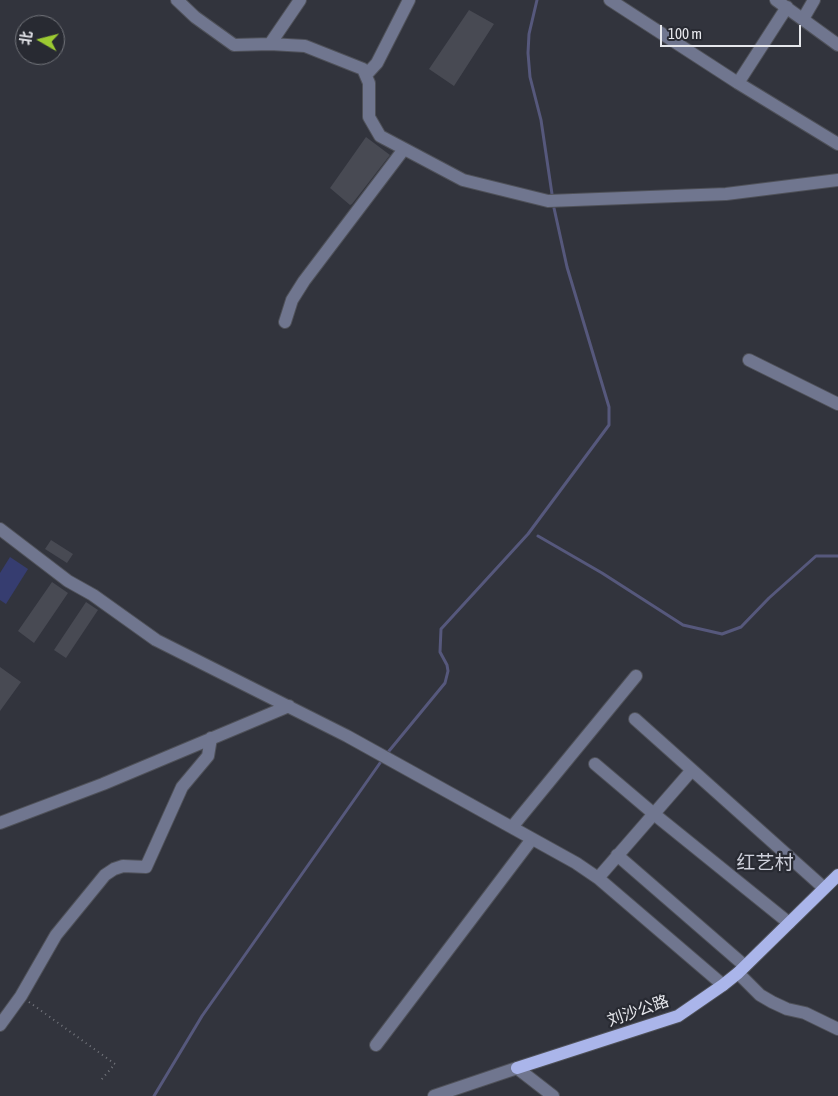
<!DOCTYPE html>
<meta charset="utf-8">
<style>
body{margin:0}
#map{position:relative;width:838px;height:1096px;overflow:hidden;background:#32343d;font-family:"Asap Condensed","Noto Sans SC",sans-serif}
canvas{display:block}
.north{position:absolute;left:15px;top:15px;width:50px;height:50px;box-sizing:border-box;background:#282a32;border:1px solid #74767c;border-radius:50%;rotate:278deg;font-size:14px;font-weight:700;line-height:20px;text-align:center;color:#e6e7ec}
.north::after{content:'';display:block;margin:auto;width:18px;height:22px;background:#9cca32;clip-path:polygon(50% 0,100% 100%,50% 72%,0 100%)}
.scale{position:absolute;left:660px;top:25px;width:141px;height:22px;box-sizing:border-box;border:2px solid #e6e7ec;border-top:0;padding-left:6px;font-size:15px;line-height:18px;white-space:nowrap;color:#e6e7ec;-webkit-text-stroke:4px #282a32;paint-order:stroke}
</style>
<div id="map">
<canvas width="838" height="1096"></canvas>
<div class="north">北</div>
<div class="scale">100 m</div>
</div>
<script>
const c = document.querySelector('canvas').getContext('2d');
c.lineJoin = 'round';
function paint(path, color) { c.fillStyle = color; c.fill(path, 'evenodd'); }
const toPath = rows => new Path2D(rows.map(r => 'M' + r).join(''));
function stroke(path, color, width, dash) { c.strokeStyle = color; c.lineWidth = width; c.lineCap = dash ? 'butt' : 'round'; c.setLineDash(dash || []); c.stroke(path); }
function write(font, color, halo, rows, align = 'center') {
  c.font = font + ' "Asap Condensed","Noto Sans SC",sans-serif'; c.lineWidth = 4.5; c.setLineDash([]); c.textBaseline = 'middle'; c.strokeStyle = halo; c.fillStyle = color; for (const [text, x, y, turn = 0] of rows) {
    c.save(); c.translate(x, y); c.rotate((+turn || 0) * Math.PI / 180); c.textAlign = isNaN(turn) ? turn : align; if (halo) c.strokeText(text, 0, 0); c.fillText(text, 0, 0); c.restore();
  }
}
paint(toPath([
 [10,557,28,569,6,604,0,600,0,573]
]), '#363d70');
stroke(toPath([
 [537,0,529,34,528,53,530,77,541,120,552,194],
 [538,536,602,573,683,625,722,634,741,627,769,598,816,556,838,556],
 [389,751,445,683,448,671,447,665,440,652,441,629,528,534,609,425,609,407,567,267,554,208],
 [154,1096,202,1016,380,763]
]), '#56587c', 3);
paint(toPath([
 [469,10,494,24,454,86,429,69],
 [366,137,390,155,352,204,350,205,330,188],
 [51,540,73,554,67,563,45,549],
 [52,582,68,593,34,643,18,631],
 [86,602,98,610,66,658,54,650],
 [0,667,21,682,0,711]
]), '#484a53');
const minor = toPath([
 [177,0,195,17,234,45,270,44,305,46,363,69,369,83,369,117,380,136,463,180,548,201,726,194,838,180],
 [610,0,738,83,838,144],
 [776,0,838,45],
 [803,19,814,0],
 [270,44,300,0],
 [366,75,377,63,409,0],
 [738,83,787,7],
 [285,322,292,300,304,281,404,149],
 [749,360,838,404],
 [0,529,68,581,93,595,156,640,347,736,576,863,598,878,723,985],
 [635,719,824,888],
 [595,764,654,814,789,923],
 [0,823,103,784,289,706],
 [512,827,636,676],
 [617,855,745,966],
 [598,878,692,770],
 [738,973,760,995,772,1002,787,1009,805,1013,838,1029],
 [0,1025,21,996,56,935,105,875,114,869,123,866,146,867,182,787,208,756,211,738],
 [376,1045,532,839],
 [434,1096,517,1068,553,1096]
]);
const major = toPath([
 [517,1068,678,1016,723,985,738,973,838,875]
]);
stroke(minor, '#4f5159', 14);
stroke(major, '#4f5159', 14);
stroke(toPath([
 [29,1002,115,1064,101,1080]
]), '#76787f', 2, [1, 4]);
stroke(minor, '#70768f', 12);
stroke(major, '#aab5ea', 12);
write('16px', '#e6e7ec', '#282a32', [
 ["刘沙公路",638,1011,-19]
]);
write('19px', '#ced0db', '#282a32', [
 ["红艺村",765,863]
]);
</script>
